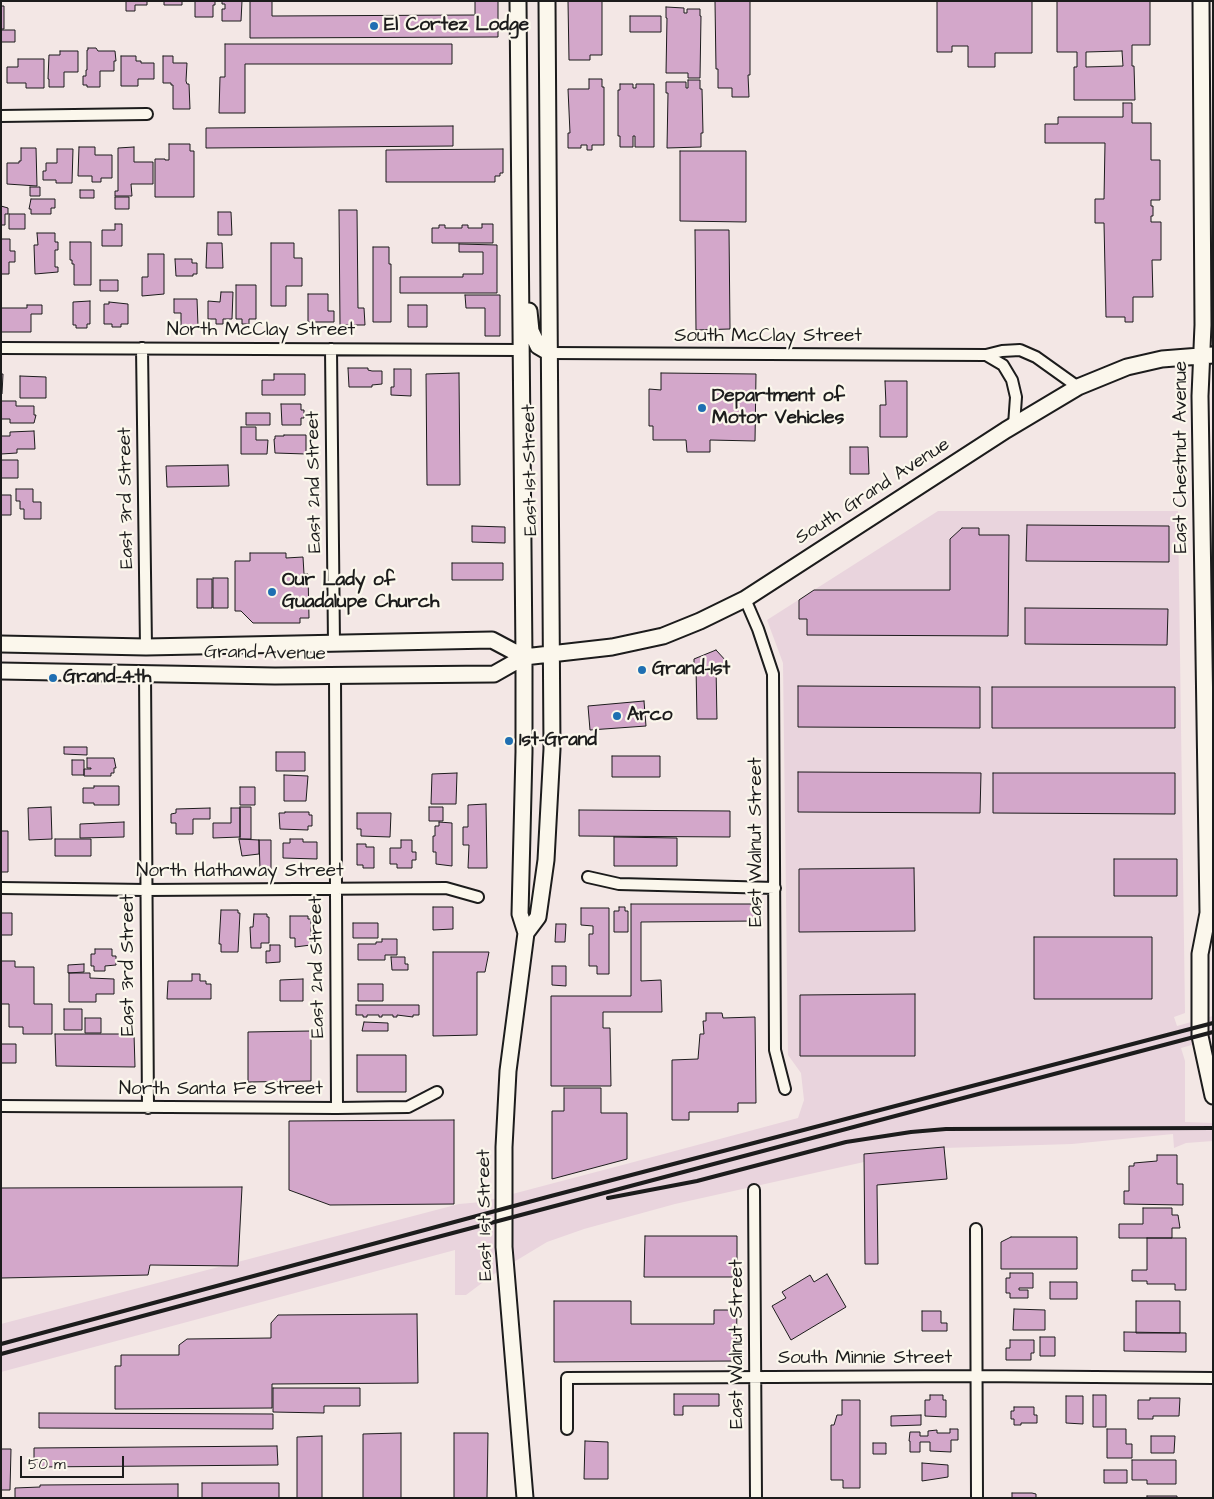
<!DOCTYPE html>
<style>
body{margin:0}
#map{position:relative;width:1214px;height:1499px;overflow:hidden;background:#f3e7e5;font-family:"Architects Daughter",sans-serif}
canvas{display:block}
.frame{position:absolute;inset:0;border:2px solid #1c1c1c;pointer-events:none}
.scale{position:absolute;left:20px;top:1456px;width:104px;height:22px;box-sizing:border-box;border:2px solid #1c1c1c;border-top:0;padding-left:6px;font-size:15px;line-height:18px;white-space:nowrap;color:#1c1c1c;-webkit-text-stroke:4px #fbf7ec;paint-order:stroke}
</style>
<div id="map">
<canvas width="1214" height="1499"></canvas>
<div class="frame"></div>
<div class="scale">50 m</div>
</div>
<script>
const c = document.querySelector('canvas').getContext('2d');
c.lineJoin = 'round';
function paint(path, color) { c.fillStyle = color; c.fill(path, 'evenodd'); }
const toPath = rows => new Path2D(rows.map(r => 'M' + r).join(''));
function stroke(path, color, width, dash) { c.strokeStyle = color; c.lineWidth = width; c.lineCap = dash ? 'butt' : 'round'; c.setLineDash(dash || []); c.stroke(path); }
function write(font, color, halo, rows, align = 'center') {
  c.font = font + ' "Architects Daughter",sans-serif'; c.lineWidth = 4.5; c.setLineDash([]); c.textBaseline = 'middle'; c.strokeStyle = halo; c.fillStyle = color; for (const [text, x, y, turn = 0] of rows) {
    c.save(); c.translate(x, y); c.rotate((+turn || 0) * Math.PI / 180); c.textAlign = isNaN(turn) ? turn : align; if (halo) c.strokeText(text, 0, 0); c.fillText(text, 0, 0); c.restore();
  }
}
paint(toPath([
 [938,511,1178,511,1185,1013,1174,1017,1177,1026,1213,1016,1213,1039,1181,1048,1185,1061,1185,1122,1213,1123,1213,1141,1186,1143,1174,1148,1173,1134,1072,1144,944,1148,864,1156,864,1162,675,1204,584,1229,547,1242,494,1274,466,1295,455,1295,455,1250,1,1372,1,1324,459,1204,482,1202,630,1163,798,1118,804,1100,801,1073,788,1055,783,663,767,620]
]), '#e9d4dd');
const building = toPath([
 [126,1,149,1,147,1,147,5,135,5,135,11,126,11,126,1],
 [164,1,182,1,182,5,164,5,164,1],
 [195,1,215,1,215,5,213,5,213,17,195,17,195,1],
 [222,1,242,1,241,21,222,21,222,9,225,9,225,4,222,4,222,1],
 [250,1,272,1,272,16,475,15,475,1,498,1,498,37,250,38,250,1],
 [568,1,602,1,602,55,590,55,590,60,569,60,568,1],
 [715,1,750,1,750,75,748,75,749,97,732,97,732,88,718,88,718,69,716,69,715,1],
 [937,1,1032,1,1032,53,995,53,995,67,968,67,968,46,952,46,952,52,937,52,937,1],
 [1057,1,1150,1,1150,45,1132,45,1132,66,1134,66,1135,100,1074,100,1074,67,1077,67,1077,52,1057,52,1057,1],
 [1122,51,1123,66,1086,67,1086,52,1122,51],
 [1,6,4,6,4,29,1,29,1,6],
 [666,7,684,8,684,13,687,13,687,9,700,9,700,16,701,16,700,78,688,78,688,73,666,73,667,18,666,18,666,7],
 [630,16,661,16,661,32,630,32,630,16],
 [1,30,15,30,15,42,1,42,1,30],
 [225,44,452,44,452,64,245,64,245,113,219,113,220,77,225,77,225,44],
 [88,48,96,48,98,51,115,51,116,61,114,61,114,71,100,71,100,87,87,87,87,85,83,85,83,76,86,76,86,70,87,70,87,50,88,50,88,48],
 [60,51,78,51,78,72,64,72,64,87,49,87,49,79,48,79,49,55,60,55,60,51],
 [121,56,136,56,136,61,141,61,141,63,154,63,154,79,138,79,138,86,121,86,121,56],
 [163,56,173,56,173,63,187,63,186,81,187,84,189,84,190,109,173,109,173,85,171,85,171,83,163,83,163,56],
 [18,59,44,59,44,88,26,88,26,83,7,83,7,67,18,67,18,59],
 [589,79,602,79,602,87,604,87,604,145,592,145,592,150,587,150,587,145,581,145,581,148,568,148,568,133,570,133,568,89,589,89,589,79],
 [688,80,700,80,700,89,702,89,703,133,701,133,701,147,667,148,668,93,666,93,666,82,686,82,686,88,688,88,688,80],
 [620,84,633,84,633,88,636,88,636,84,654,84,654,147,635,147,635,136,633,136,633,147,620,147,620,136,618,136,618,90,620,90,620,84],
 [1123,103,1132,103,1132,123,1151,123,1151,160,1160,160,1160,200,1151,200,1151,206,1153,206,1153,216,1151,216,1151,222,1161,222,1161,260,1152,260,1153,297,1133,297,1133,322,1125,322,1125,317,1106,317,1104,223,1095,223,1095,199,1104,199,1105,143,1045,143,1045,124,1058,124,1058,117,1123,117,1123,103],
 [453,126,453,146,206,148,206,128,453,126],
 [169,144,190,144,190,151,194,151,194,197,155,197,155,159,165,159,165,160,169,160,169,144],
 [79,147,95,147,95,155,112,155,112,178,101,178,101,182,92,182,92,176,78,176,79,147],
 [134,147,134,162,153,162,153,184,131,184,132,196,115,196,115,191,118,191,118,148,134,147],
 [21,148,36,148,37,186,7,184,7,163,19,163,19,161,21,161,21,148],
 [57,149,73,149,72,183,56,183,56,180,43,180,43,171,46,171,46,163,57,163,57,149],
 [503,149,503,173,500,173,500,176,495,176,495,182,386,182,386,150,503,149],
 [680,151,746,151,746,222,680,221,680,151],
 [30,187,40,187,40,196,30,196,30,187],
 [80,190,94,190,94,198,80,198,80,190],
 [115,197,129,197,129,209,115,209,115,197],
 [31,199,55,199,55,208,51,208,51,214,31,214,31,209,29,209,31,199],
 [1,206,8,208,8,214,5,214,5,225,1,225,1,206],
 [339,210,357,210,358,308,364,308,365,325,340,325,339,210],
 [218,212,231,212,232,235,218,235,218,212],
 [9,214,25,214,25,229,9,229,9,214],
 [115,224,122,224,122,246,102,246,102,230,115,230,115,224],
 [482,224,493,224,493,243,432,243,432,228,439,228,439,225,445,225,445,228,462,228,462,225,468,225,468,228,482,228,482,224],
 [695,230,729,230,730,329,696,330,695,230],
 [37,233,55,233,55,242,58,242,58,250,55,250,55,267,58,267,58,272,35,274,34,245,38,245,37,233],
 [1,239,10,239,10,251,15,251,15,262,9,262,9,274,1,274,1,239],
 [70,242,91,242,91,285,74,285,74,264,72,264,72,260,70,260,70,242],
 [207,243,222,243,223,268,206,268,207,243],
 [271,243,294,243,294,258,302,258,302,286,286,286,286,306,271,306,271,243],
 [459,244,497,245,497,293,400,293,400,277,463,277,463,274,483,274,483,252,459,252,459,244],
 [373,247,389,247,389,264,391,264,391,322,373,322,373,247],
 [148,254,164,254,164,294,142,296,142,277,148,277,148,254],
 [175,259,192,259,192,263,197,263,197,274,193,274,193,276,176,276,175,259],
 [100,280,118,280,118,291,100,291,100,280],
 [236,285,256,285,256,319,249,319,249,324,242,324,242,319,236,319,236,285],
 [221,292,233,292,232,319,223,319,223,324,216,324,216,319,208,319,208,301,220,302,221,292],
 [308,294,328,294,328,311,334,311,334,322,308,322,308,294],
 [465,295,500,295,500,336,485,336,485,308,466,308,465,295],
 [174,299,197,299,198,326,181,326,181,313,174,313,174,299],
 [90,301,90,324,87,324,87,328,76,328,76,325,73,325,73,302,90,301],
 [109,302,128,304,128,324,121,324,121,327,112,327,112,324,104,324,104,304,109,304,109,302],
 [27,305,42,305,42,314,31,314,31,332,1,332,1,308,27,308,27,305],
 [408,305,427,305,427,327,408,327,408,305],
 [348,368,368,368,368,370,372,371,382,371,382,384,372,385,372,387,349,387,348,368],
 [394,369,411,369,411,396,391,395,391,387,394,387,394,369],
 [459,373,460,485,427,485,426,374,459,373],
 [661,373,756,374,755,441,710,440,710,452,687,452,686,440,653,440,653,426,649,426,649,389,661,390,661,373],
 [1,374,3,374,2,394,1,394,1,374],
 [274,374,305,374,305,395,262,395,262,380,274,380,274,374],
 [20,376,46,377,46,398,20,398,20,376],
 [885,381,907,381,907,437,880,437,880,405,886,405,885,381],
 [1,401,16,401,16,406,34,406,34,415,36,415,34,423,10,423,10,419,1,419,1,401],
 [281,404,301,404,301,410,304,410,304,418,301,418,301,425,282,425,281,404],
 [246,413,270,413,270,425,246,425,246,413],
 [241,427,256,427,256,440,268,440,267,454,241,454,241,427],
 [34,431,35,449,17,449,17,453,1,454,1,436,10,436,10,432,34,431],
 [284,435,306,435,306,454,275,453,274,439,275,439,275,436,284,436,284,435],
 [850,447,868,447,869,474,850,474,850,447],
 [1,460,18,460,18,478,1,478,1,460],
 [228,465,229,486,167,487,166,466,228,465],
 [16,489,33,489,33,502,41,502,41,519,24,519,24,509,20,509,20,501,16,501,16,489],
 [1,495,11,495,11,515,1,515,1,495],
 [1027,525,1169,526,1169,562,1026,561,1027,525],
 [472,526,505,527,505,543,472,542,472,526],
 [962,528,979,528,979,535,1009,535,1008,636,807,635,807,619,799,619,799,600,814,590,950,590,950,539,962,528],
 [250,553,286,553,286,558,303,557,304,574,308,574,309,618,300,618,300,623,253,623,241,611,235,611,235,561,250,561,250,553],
 [452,563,503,563,503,580,452,580,452,563],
 [213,578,228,578,228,608,213,608,213,578],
 [197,579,212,579,212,608,197,608,197,579],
 [1025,608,1168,609,1167,645,1025,644,1025,608],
 [716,650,727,662,727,667,716,667,717,719,697,719,696,667,694,667,694,659,716,650],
 [798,686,980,687,980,728,798,727,798,686],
 [992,687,1175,687,1175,728,992,728,992,687],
 [644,701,646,726,590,730,588,706,644,701],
 [64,747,87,747,87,755,64,754,64,747],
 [276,752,305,752,305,771,276,771,276,752],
 [612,756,660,756,660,777,612,777,612,756],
 [87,758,114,758,116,768,114,768,114,773,111,773,111,776,84,776,84,769,91,769,91,768,87,768,87,758],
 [72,760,84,760,84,775,72,775,72,760],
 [798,772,981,773,980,813,798,812,798,772],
 [457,773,456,804,431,804,432,774,457,773],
 [993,773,1175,773,1175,814,993,813,993,773],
 [284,775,308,776,306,801,284,801,284,775],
 [94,786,119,786,119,805,94,805,94,803,83,803,83,788,94,788,94,786],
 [240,787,255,787,255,805,240,805,240,787],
 [486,804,487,868,468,868,469,845,463,845,463,827,468,827,468,805,486,804],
 [51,807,52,839,29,840,28,808,51,807],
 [240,807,251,807,251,839,240,839,240,807],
 [429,807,443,807,443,821,429,821,429,807],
 [210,808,210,819,193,819,193,834,176,834,176,823,171,823,171,814,176,813,176,809,210,808],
 [231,808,240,808,240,837,213,838,213,823,231,823,231,808],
 [579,810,730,811,730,837,579,836,579,810],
 [285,812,309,812,309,815,312,815,312,826,308,826,308,830,280,829,279,813,285,813,285,812],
 [357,813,391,813,390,837,361,836,361,829,357,829,357,813],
 [124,822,124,837,80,838,80,824,124,822],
 [439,822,452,823,452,866,436,864,436,852,433,852,433,836,435,836,435,826,439,826,439,822],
 [1,831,8,831,8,872,1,872,1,831],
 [614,837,677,838,677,866,614,866,614,837],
 [55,839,91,839,91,856,55,856,55,839],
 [239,839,259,840,259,854,242,856,239,839],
 [290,839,303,839,303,842,317,842,317,859,283,858,283,843,290,843,290,839],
 [259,840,271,840,271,869,260,869,259,840],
 [401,840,412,840,412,852,416,852,416,860,412,860,412,868,397,868,397,864,390,864,390,848,401,848,401,840],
 [357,844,366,844,366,847,374,847,374,868,363,868,363,865,357,865,357,844],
 [1114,859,1177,859,1177,896,1114,896,1114,859],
 [914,868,915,931,799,932,799,869,914,868],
 [631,904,757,904,757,921,641,922,641,981,661,980,662,1012,603,1012,603,1028,610,1028,611,1086,551,1086,551,996,631,996,631,904],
 [433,907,453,907,453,929,433,930,433,907],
 [619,907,625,907,625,911,628,911,628,932,614,932,614,911,619,911,619,907],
 [581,908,609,908,609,974,597,974,597,966,589,966,589,934,593,934,593,926,581,925,581,908],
 [221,910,238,910,238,913,240,913,238,952,221,952,221,944,219,944,221,910],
 [1,913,12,913,12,935,1,935,1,913],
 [254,914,267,914,267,917,269,917,269,943,261,943,261,948,251,948,250,927,253,927,254,914],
 [290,916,308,916,308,919,311,919,311,945,295,947,295,938,290,938,290,916],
 [353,923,378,923,378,938,353,938,353,923],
 [556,924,566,924,565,942,555,942,556,924],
 [1034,937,1152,937,1152,999,1034,999,1034,937],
 [382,939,397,939,397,955,385,955,385,960,358,960,358,944,376,944,376,942,382,942,382,939],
 [270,945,280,945,280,962,266,963,266,951,270,951,270,945],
 [95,949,112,949,112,956,116,956,116,965,105,966,105,971,94,971,94,966,91,966,91,954,95,954,95,949],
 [433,952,489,952,485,972,477,972,477,1035,433,1036,433,952],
 [391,957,405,957,405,964,408,964,408,970,392,970,391,957],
 [1,961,15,961,15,967,34,967,34,1004,52,1004,52,1034,23,1034,23,1027,9,1027,9,1004,1,1004,1,961],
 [84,964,84,972,68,973,68,965,84,964],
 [552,966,566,966,566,986,552,985,552,966],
 [69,973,90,973,90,978,114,979,114,994,96,994,96,1002,69,1002,69,973],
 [192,974,200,974,200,981,206,981,206,984,211,984,211,999,167,999,168,981,192,981,192,974],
 [303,979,303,1001,280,1001,280,980,303,979],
 [358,984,383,984,383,1001,358,1001,358,984],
 [915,994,915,1056,800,1056,800,995,915,994],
 [356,1005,419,1005,419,1015,413,1015,413,1017,397,1015,397,1017,393,1017,393,1015,382,1015,382,1017,379,1017,379,1015,367,1015,367,1017,363,1017,363,1015,356,1015,356,1005],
 [64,1009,82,1009,82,1030,64,1030,64,1009],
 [706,1013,722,1013,723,1018,755,1017,756,1103,738,1103,738,1112,689,1112,689,1120,672,1120,672,1060,698,1059,700,1034,704,1034,703,1021,706,1021,706,1013],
 [85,1018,101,1018,101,1033,85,1033,85,1018],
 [364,1022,388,1023,388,1031,362,1031,364,1022],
 [311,1031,311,1081,248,1082,248,1032,311,1031],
 [55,1034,134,1034,135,1067,56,1066,55,1034],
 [1,1044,16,1044,16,1063,1,1063,1,1044],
 [357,1055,406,1055,406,1092,357,1092,357,1055],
 [564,1088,601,1088,601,1113,627,1113,627,1159,552,1179,552,1111,564,1111,564,1088],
 [454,1120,454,1204,330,1205,289,1190,289,1121,454,1120],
 [944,1147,947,1179,877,1185,878,1264,865,1264,864,1154,944,1147],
 [1157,1155,1177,1155,1177,1184,1183,1184,1183,1205,1124,1204,1124,1191,1129,1191,1129,1166,1134,1166,1134,1163,1157,1161,1157,1155],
 [242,1187,238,1266,150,1265,148,1275,1,1278,1,1188,242,1187],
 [1143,1208,1172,1208,1172,1215,1178,1215,1180,1228,1172,1228,1172,1238,1119,1238,1119,1224,1143,1224,1143,1208],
 [645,1236,737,1236,737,1277,644,1277,645,1236],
 [1011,1237,1077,1237,1077,1269,1001,1269,1001,1242,1011,1237],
 [1147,1238,1186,1238,1186,1290,1175,1290,1175,1284,1147,1284,1147,1281,1132,1281,1132,1270,1147,1270,1147,1238],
 [1010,1273,1033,1273,1033,1288,1019,1288,1019,1290,1028,1290,1028,1298,1010,1298,1010,1293,1006,1293,1006,1278,1010,1278,1010,1273],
 [827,1274,846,1307,791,1340,772,1306,786,1298,782,1292,810,1275,814,1282,827,1274],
 [1050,1282,1077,1282,1077,1299,1050,1299,1050,1282],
 [554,1301,631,1301,631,1324,714,1324,714,1310,737,1310,736,1361,554,1362,554,1301],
 [1136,1301,1180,1301,1180,1333,1136,1333,1136,1301],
 [1014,1309,1045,1310,1045,1330,1013,1330,1014,1309],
 [922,1311,941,1311,941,1323,947,1323,947,1331,922,1331,922,1311],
 [417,1314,418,1383,272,1384,272,1408,115,1409,115,1366,121,1366,121,1355,179,1355,179,1345,187,1339,271,1338,271,1323,278,1315,417,1314],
 [1124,1332,1186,1333,1186,1352,1124,1351,1124,1332],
 [1040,1337,1055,1337,1055,1356,1040,1356,1040,1337],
 [1010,1340,1034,1340,1034,1353,1031,1353,1031,1360,1006,1360,1006,1348,1010,1348,1010,1340],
 [273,1388,360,1388,360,1406,324,1406,324,1413,273,1412,273,1388],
 [674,1394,719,1394,719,1406,683,1406,683,1415,674,1415,674,1394],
 [930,1395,943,1395,943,1400,946,1400,946,1417,925,1416,925,1400,930,1400,930,1395],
 [1093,1395,1106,1395,1106,1427,1093,1427,1093,1395],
 [1066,1396,1083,1396,1083,1424,1066,1423,1066,1396],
 [1150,1398,1180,1398,1179,1416,1153,1416,1153,1419,1138,1419,1138,1400,1150,1400,1150,1398],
 [842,1400,860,1400,860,1488,843,1488,843,1480,831,1480,831,1425,834,1425,837,1415,842,1415,842,1400],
 [1014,1407,1034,1407,1034,1415,1037,1415,1037,1423,1021,1423,1021,1425,1014,1425,1014,1419,1011,1419,1011,1411,1014,1411,1014,1407],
 [39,1413,273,1414,273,1429,39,1428,39,1413],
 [921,1415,921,1425,891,1426,891,1416,921,1415],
 [950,1429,958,1429,958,1440,951,1440,951,1452,930,1451,930,1442,920,1442,920,1452,910,1452,910,1441,909,1441,910,1432,920,1432,920,1436,928,1436,928,1431,937,1430,937,1433,950,1433,950,1429],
 [1107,1429,1126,1429,1126,1444,1132,1444,1132,1458,1107,1458,1107,1429],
 [401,1433,401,1498,363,1498,363,1434,401,1433],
 [454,1433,488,1433,487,1498,454,1498,454,1433],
 [322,1436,322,1498,297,1498,297,1437,322,1436],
 [1151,1436,1175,1436,1174,1453,1151,1453,1151,1436],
 [585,1441,608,1442,608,1479,584,1479,585,1441],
 [873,1443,886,1443,886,1454,873,1454,873,1443],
 [277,1446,278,1465,34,1467,34,1448,277,1446],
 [1,1449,11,1449,10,1490,1,1490,1,1449],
 [1132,1460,1176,1460,1176,1484,1147,1484,1147,1480,1132,1480,1132,1460],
 [922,1463,948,1465,948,1477,922,1481,922,1463],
 [1104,1470,1127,1470,1127,1483,1104,1483,1104,1470],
 [202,1483,279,1483,279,1498,202,1498,202,1483],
 [178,1484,178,1498,15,1498,15,1488,40,1487,40,1485,178,1484],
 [1012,1493,1032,1493,1036,1494,1036,1498,1012,1498,1012,1493],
 [1147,1496,1177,1496,1177,1498,1147,1498,1147,1496]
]);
paint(building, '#d3a7ca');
stroke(building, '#1c1c1c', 1);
const street = toPath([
 [1,116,147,114],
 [1,348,521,350],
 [142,348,146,647],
 [331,349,334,644],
 [550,353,986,355,1002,351,1020,350,1036,357,1078,387],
 [986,355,1003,365,1012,380,1016,397,1014,425],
 [745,599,758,629,773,674,775,1050,785,1089],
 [145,673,148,1108],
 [335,676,337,1108],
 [588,877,619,884,775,888],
 [1,888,146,890,446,888,478,897],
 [1,1106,337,1108,408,1107,437,1092],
 [754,1190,756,1498],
 [976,1229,977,1498],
 [567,1429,567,1378,976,1376,1213,1378]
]);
const secondary = toPath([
 [518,1,524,657,524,752,520,914,526,933,508,1071,504,1147,504,1247,525,1498],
 [1201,1,1203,325,1200,396,1208,913,1200,954,1200,1036,1213,1096],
 [529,311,531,331,538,346,550,353],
 [1,644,146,647,492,640,524,657],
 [1,671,275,676,494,674,524,657,612,647,663,636,700,621,745,599,1006,430,1078,387,1127,367,1162,359,1213,355],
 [526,933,538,917,546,860,552,749,547,1]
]);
stroke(street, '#1c1c1c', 14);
stroke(secondary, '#1c1c1c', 19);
stroke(street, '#fbf7ec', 10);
stroke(secondary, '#fbf7ec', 15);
stroke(toPath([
 [608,1198,697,1181,846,1142,911,1132,946,1129,1213,1128],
 [1,1344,551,1196,1213,1023],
 [1,1354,396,1248,1213,1032]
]), '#1c1c1c', 4);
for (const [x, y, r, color] of [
 [374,26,5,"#1f6fb2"],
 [702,408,5,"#1f6fb2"],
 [272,592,5,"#1f6fb2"],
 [642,670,5,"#1f6fb2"],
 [53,678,5,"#1f6fb2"],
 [617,716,5,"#1f6fb2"],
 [509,741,5,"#1f6fb2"]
]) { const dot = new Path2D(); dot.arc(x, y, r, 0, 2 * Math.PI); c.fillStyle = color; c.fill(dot); stroke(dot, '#fbf7ec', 2); }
write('bold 19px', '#1c1c1c', '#fbf7ec', [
 ["El Cortez Lodge",384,26],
 ["Department of",712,397],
 ["Motor Vehicles",712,419],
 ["Our Lady of",282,581],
 ["Guadalupe Church",282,603],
 ["Grand-1st",652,670],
 ["Grand-4th",63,678],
 ["Arco",627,716],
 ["1st-Grand",519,741]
], 'left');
write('19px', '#1c1c1c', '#fbf7ec', [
 ["North McClay Street",261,331],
 ["South McClay Street",768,337],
 ["East Chestnut Avenue",1182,457,-90],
 ["East 1st Street",531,470,-91],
 ["East 2nd Street",315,482,-91],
 ["South Grand Avenue",873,492,-33],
 ["East 3rd Street",127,498,-91],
 ["Grand Avenue",265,654,1],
 ["East Walnut Street",757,842,-90],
 ["North Hathaway Street",240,872],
 ["East 3rd Street",129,965,-90],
 ["East 2nd Street",318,967,-91],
 ["North Santa Fe Street",221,1090],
 ["East 1st Street",486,1215,-91],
 ["East Walnut Street",738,1344,-90],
 ["South Minnie Street",865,1359]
]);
</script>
